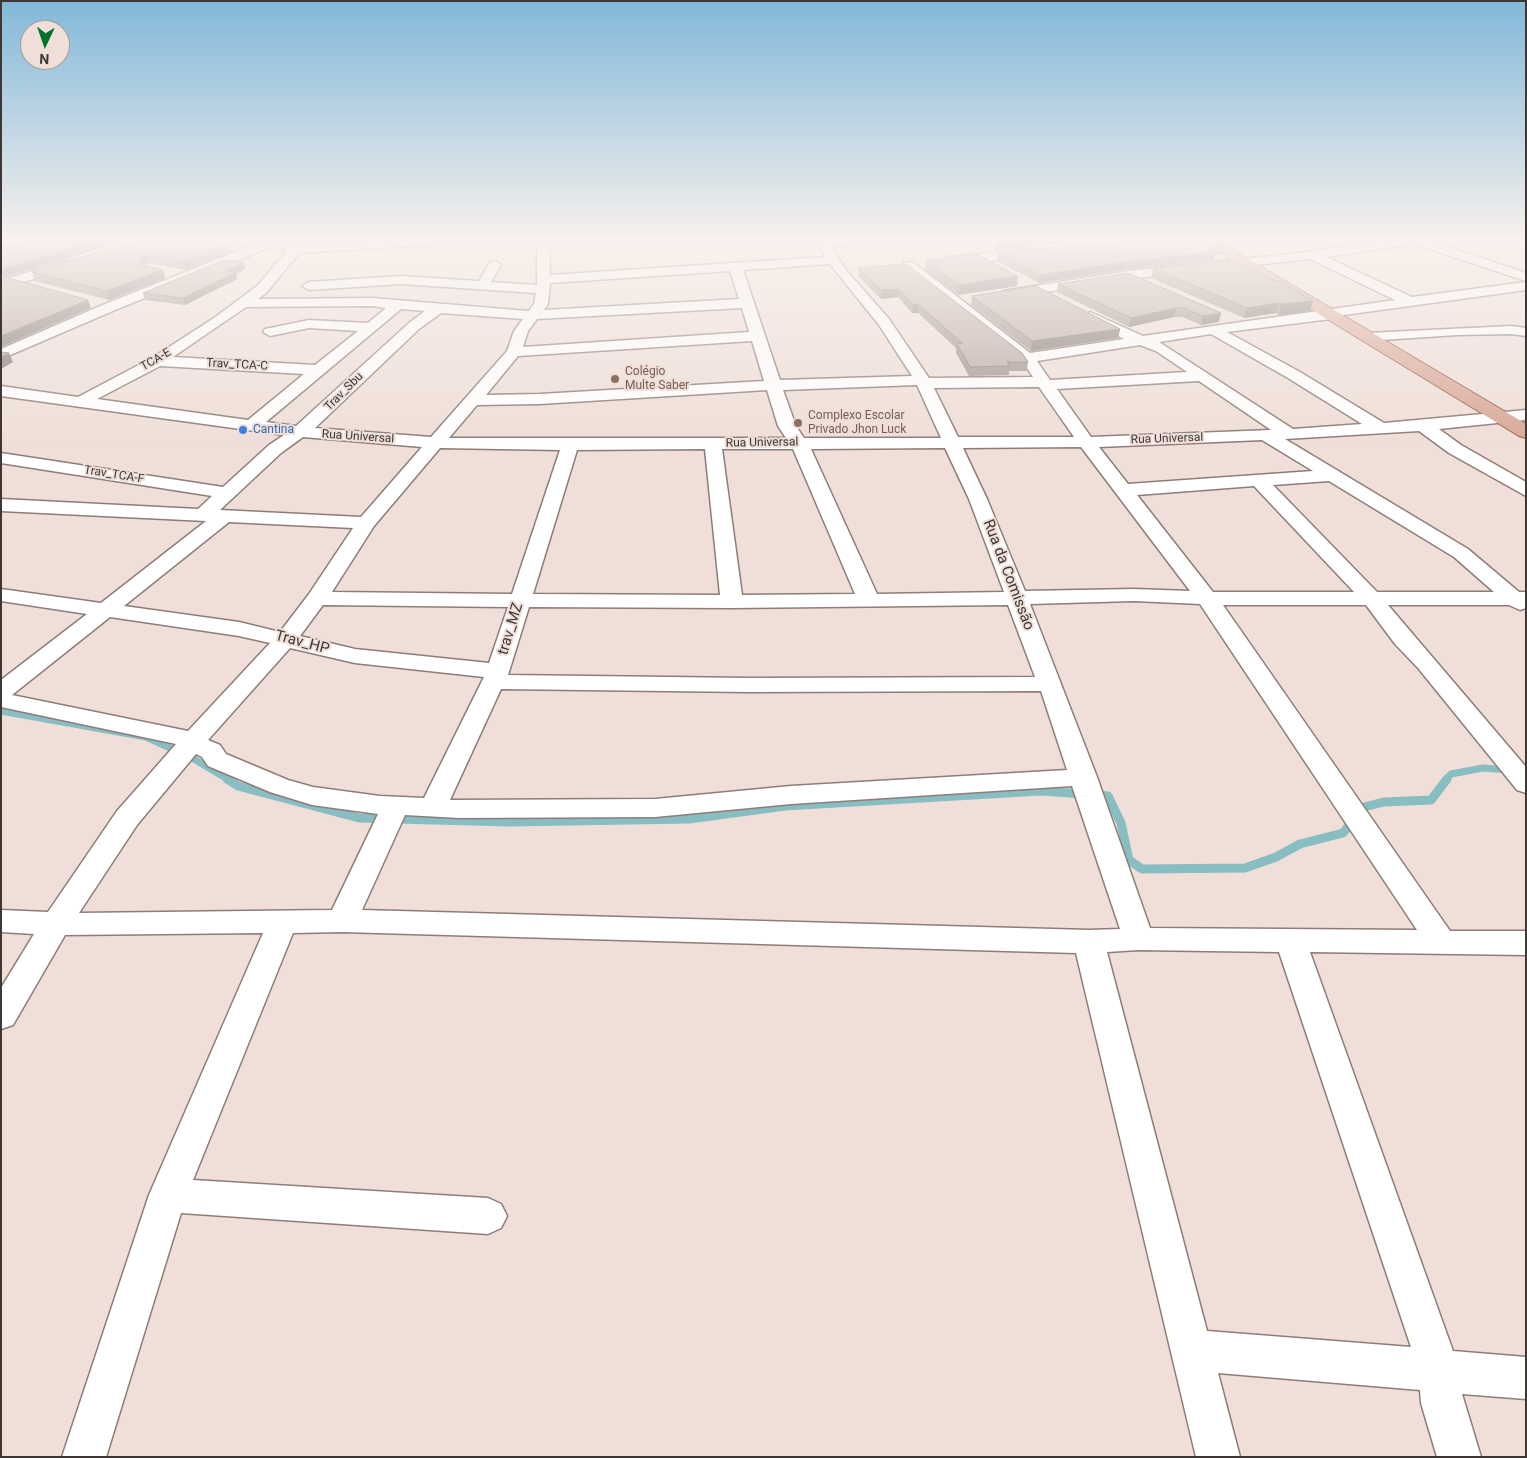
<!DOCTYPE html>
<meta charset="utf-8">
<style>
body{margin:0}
#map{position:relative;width:1527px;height:1458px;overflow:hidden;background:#efdfd8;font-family:Roboto,sans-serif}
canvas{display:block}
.frame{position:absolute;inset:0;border:2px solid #3e3735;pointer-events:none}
.north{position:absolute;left:20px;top:20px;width:50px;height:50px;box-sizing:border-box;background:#efdfd8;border:1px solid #a89c97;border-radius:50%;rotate:183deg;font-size:14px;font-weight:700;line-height:20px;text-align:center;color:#3e3735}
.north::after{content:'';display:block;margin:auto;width:18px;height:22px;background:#007428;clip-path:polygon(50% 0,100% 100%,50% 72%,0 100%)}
</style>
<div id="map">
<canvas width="1527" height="1458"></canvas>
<div class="frame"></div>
<div class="north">N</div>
</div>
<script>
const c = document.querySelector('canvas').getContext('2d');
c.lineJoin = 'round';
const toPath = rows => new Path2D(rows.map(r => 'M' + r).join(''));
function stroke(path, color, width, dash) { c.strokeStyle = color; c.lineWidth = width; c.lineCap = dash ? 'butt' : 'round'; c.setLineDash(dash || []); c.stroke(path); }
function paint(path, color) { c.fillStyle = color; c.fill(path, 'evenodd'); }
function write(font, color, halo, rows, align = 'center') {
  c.font = font + ' Roboto,sans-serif'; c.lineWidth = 4; c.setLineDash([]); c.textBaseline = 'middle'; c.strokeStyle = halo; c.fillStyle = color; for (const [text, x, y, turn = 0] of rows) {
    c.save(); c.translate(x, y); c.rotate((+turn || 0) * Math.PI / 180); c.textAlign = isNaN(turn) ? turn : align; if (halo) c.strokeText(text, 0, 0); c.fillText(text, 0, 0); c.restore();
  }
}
stroke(toPath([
 [1,711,146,737,194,759,229,780],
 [1446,780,1451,774,1483,768,1508,770]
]), '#88bdc2', 7);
stroke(toPath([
 [227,779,238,786,359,818,510,822,689,819,785,806,1041,791,1084,794],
 [1095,795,1108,796,1121,823,1129,860,1142,869,1245,868,1276,857,1300,844,1343,833,1364,807,1384,802,1431,800,1447,779]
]), '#88bdc2', 9);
const minor = toPath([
 [268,239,287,239,284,242,296,246,403,239,465,239,459,243,299,253,267,292,258,299,372,298,529,311,534,304,536,293,401,284,309,290,302,286,309,282,401,276,479,281,490,262,495,261,501,265,491,282,537,285,537,239,549,239,550,275,825,257,815,239,872,239,866,243,831,246,846,270,889,319,929,378,1033,377,1022,361,904,269,903,266,904,263,909,262,914,263,1030,353,1124,339,1085,319,1083,316,1090,312,1143,336,1395,300,1310,259,1129,279,1008,298,1003,297,1001,294,1003,291,1129,271,1298,253,1396,239,1424,239,1526,273,1526,281,1414,244,1326,257,1412,297,1526,282,1526,290,1337,316,1331,319,1227,332,1300,372,1384,423,1526,410,1526,420,1439,429,1461,445,1526,482,1526,496,1449,453,1419,431,1285,439,1468,549,1519,592,1526,592,1526,608,1520,610,1509,605,1388,605,1526,767,1526,793,1517,790,1418,668,1395,644,1366,605,1223,605,1450,931,1526,931,1526,955,1310,952,1453,1351,1526,1357,1526,1399,1462,1394,1481,1457,1437,1457,1421,1403,1420,1390,1218,1373,1240,1457,1196,1457,1076,953,342,932,293,933,193,1180,488,1198,501,1204,507,1216,501,1228,488,1234,181,1213,106,1457,62,1457,149,1195,263,933,65,935,13,1025,1,1029,1,988,34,934,1,932,1,910,48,912,117,811,176,744,1,707,1,680,87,614,1,601,1,589,101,603,206,521,1,511,1,499,198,509,212,496,1,463,1,453,223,487,269,445,284,435,1,396,1,386,78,397,152,358,214,318,257,286,287,251,273,246,115,310,1,359,1,349,105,304,268,239],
 [830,264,879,325,912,376,780,380,743,270,830,264],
 [730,271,739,299,544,310,548,304,550,283,730,271],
 [372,306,386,308,368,323,309,320,265,329,263,332,270,336,309,328,358,331,315,365,173,357,246,307,372,306],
 [742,308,749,332,523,347,528,331,537,319,742,308],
 [401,309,425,311,409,323,296,426,266,422,401,309],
 [441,313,523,319,514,331,507,351,431,437,315,428,419,329,441,313],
 [1211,334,1288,378,1362,424,1293,429,1159,342,1211,334],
 [752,341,764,381,540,394,486,395,518,356,752,341],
 [1140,345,1156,351,1187,372,1050,380,1037,361,1140,345],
 [160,366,304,374,248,420,97,399,160,366],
 [1199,381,1271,430,1091,437,1057,389,1199,381],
 [917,385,941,438,804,438,796,426,783,390,917,385],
 [1039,387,1074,437,958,437,934,388,1039,387],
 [767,390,778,426,786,438,449,438,477,405,540,404,767,390],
 [303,437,422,447,361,517,220,510,281,453,303,437],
 [1262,440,1313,471,1128,484,1099,447,1262,440],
 [1081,447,1190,591,1134,589,1025,591,987,499,963,448,1081,447],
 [440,448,560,450,512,594,332,592,374,526,440,448],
 [945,448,969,499,1004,592,877,594,811,449,945,448],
 [705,449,720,595,533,594,577,450,705,449],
 [722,449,793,449,855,594,742,595,722,449],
 [1329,481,1454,557,1494,592,1377,592,1273,485,1329,481],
 [1254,486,1354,592,1213,592,1137,495,1254,486],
 [229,522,353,528,309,594,280,632,239,622,124,606,229,522],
 [1134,601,1200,604,1417,930,1150,928,1097,777,1030,604,1134,601],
 [323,605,508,607,489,663,355,649,300,636,323,605],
 [1008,605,1035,677,749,678,508,675,529,607,732,608,1008,605],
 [110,617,239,636,270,643,188,731,12,695,110,617],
 [290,648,355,663,484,677,424,798,380,796,313,787,288,780,226,754,220,745,208,740,290,648],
 [501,689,749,692,1041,691,1067,770,791,786,655,799,450,800,501,689],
 [196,754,202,757,208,766,270,792,312,805,378,814,332,910,79,913,137,825,196,754],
 [1072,786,1120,929,1089,930,362,910,405,815,459,818,655,817,791,804,1072,786],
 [1139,950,1279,952,1411,1347,1207,1331,1107,952,1139,950],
 [1031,249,1035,250,1037,253,1035,256,949,265,943,261,949,257,1031,249],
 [66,261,71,262,72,265,71,268,14,285,7,281,9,278,66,261],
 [1511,326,1526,328,1526,336,1511,334,1457,335,1367,341,1360,337,1367,333,1511,326]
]);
const major = toPath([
 [1203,239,1219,239,1248,259,1526,424,1526,438,1519,436,1238,265,1203,239]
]);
stroke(minor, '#8d7d78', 3);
stroke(major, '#925b4a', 2);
paint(minor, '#fff');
paint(major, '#d9a999');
paint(toPath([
 [143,239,230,244,232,252,186,270,150,263,145,264,144,266,165,278,109,300,35,281,32,272],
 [998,253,1221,255,1215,255,1214,260,1129,269,1039,283,997,261],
 [953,256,1017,286,958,295,925,270,926,260,952,258],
 [244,262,245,269,236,274,237,279,185,305,145,300,143,293],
 [906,264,1028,362,1027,371,1009,371,1009,375,969,376,956,353,956,348,918,313,912,313,898,297,881,299,858,276,858,268],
 [1153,268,1310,311,1279,315,1276,313,1244,318,1151,278],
 [1128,273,1219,322,1201,325,1182,317,1174,317,1129,327,1057,292,1058,284],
 [972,296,1120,329,1118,338,1031,351,971,305]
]), '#a1938f');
paint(toPath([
 [103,239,132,239,8,276,5,282,2,274,5,268],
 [1026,239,1103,239,995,250,996,242],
 [230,244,232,252,186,270,183,262],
 [1223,246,1221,255,1215,255,1214,260,1129,269,1039,283,1040,275,1208,248],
 [148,255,150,263,145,264,142,268,140,260,142,256],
 [244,262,245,269,236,274,237,279,185,305,183,298,226,271],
 [163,270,165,278,109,300,106,291],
 [1018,276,1017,286,958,295,959,285],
 [899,289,898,297,881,299,881,290],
 [88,300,91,308,1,347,1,336],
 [1313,301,1310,311,1279,315,1281,304],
 [1279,303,1276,313,1244,318,1247,308],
 [918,304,918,313,912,313,913,305],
 [1176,308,1174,317,1129,327,1131,318],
 [1221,313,1219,322,1201,325,1203,316],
 [1120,329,1118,338,1031,351,1032,341],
 [9,353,13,362,1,369,1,357]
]), '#837874');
const building = toPath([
 [32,239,103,239,5,268,2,274,5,277,88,300,1,336,1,248,32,239],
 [143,239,202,239,230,244,183,262,148,255,142,256,140,260,142,265,163,270,106,291,32,272,143,239],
 [1139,239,1211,239,1223,246,1208,248,1216,252,1130,261,1040,275,998,253,1139,239],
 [976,254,1018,276,959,285,926,260,955,258,953,256,976,254],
 [224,260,244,262,226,271,236,272,183,298,143,293,224,260],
 [1234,260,1276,281,1280,281,1313,301,1281,304,1279,303,1247,308,1153,268,1234,260],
 [906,264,1022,353,1028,362,1007,362,1010,366,970,367,957,344,962,343,918,304,913,305,899,289,881,290,858,268,906,264],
 [1128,273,1221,313,1203,316,1184,308,1176,308,1131,318,1058,284,1128,273],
 [1036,286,1120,329,1032,341,972,296,1036,286],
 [1,352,9,353,1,357,1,352]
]);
paint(building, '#bbaba6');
stroke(building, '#837874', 1);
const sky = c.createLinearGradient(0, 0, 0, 443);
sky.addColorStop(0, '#81b8d9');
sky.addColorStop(0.54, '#f8f1ed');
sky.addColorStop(1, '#f8f1ed00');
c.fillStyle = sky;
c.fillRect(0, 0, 1527, 443);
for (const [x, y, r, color] of [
 [615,379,5,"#8d6e63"],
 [798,423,5,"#8d6e63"],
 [243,430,5,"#3f7fe0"]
]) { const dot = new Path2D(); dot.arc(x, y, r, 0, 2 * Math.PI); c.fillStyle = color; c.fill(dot); stroke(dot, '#efdfd8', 2); }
write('12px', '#3e3735', '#efdfd8', [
 ["TCA-E",156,360,-30],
 ["Trav_TCA-C",237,365,3],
 ["Trav_Sbu",344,392,-45],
 ["Rua Universal",358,437,4],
 ["Rua Universal",1167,439,-2],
 ["Rua Universal",762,443,-1],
 ["Trav_TCA-F",114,475,9]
]);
write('12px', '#785e54', '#efdfd8', [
 ["Colégio",625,372],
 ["Multe Saber",625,386],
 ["Complexo Escolar",808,416],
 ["Privado Jhon Luck",808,430]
], 'left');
write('12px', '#366cbe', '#efdfd8', [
 ["Cantina",253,430]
], 'left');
write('15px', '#3e3735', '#efdfd8', [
 ["Rua da Comissão",1008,575,69],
 ["trav_MZ",511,629,-73],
 ["Trav_HP",302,643,15]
]);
</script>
